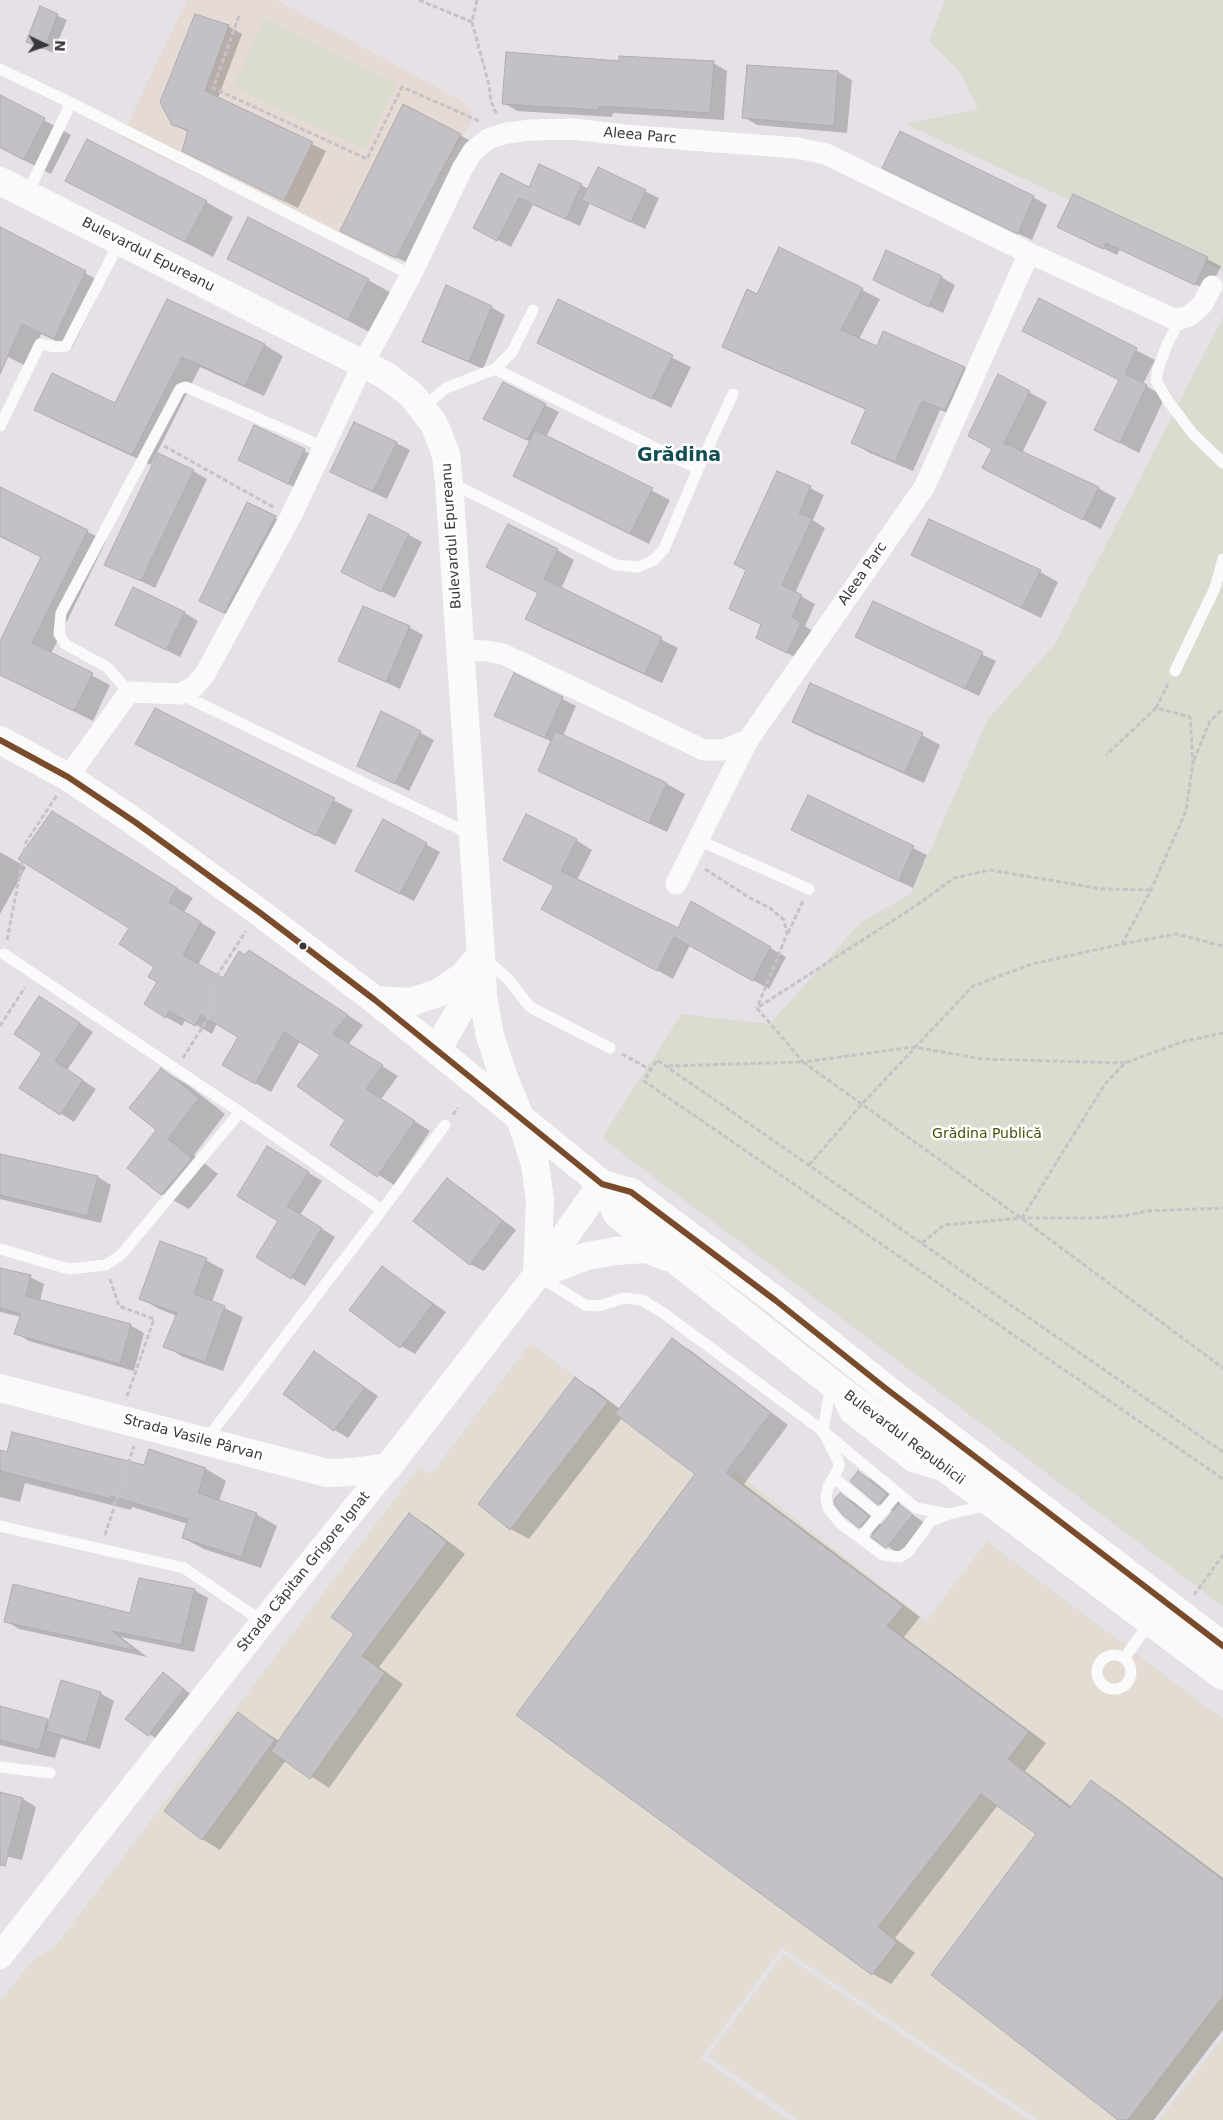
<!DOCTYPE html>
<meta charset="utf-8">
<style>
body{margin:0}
#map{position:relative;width:1223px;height:2120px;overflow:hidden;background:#e5e1e7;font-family:"DejaVu Sans",sans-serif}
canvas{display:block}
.north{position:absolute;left:20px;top:20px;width:50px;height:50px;-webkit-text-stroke:4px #fff;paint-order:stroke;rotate:93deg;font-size:14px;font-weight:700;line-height:20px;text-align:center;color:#3a383c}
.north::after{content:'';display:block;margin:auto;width:18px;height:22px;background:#3a383c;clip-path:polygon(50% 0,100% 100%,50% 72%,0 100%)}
</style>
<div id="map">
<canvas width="1223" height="2120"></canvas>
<div class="north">N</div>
</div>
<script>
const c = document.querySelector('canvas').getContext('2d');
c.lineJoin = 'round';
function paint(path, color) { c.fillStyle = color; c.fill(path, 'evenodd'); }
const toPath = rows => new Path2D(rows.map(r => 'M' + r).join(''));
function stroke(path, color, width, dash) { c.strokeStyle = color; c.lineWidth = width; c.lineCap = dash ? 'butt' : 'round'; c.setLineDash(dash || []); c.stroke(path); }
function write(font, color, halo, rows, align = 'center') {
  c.font = font + ' "DejaVu Sans",sans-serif'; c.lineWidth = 5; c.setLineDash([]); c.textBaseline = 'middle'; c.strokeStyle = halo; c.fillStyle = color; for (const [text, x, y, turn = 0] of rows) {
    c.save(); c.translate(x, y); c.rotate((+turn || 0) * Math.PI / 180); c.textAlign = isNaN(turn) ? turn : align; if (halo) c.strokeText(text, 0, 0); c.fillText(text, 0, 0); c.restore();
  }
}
paint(toPath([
 [530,1343,610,1402,720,1489,735,1471,926,1621,987,1541,1223,1719,1223,2029,1153,2120,1039,2120,782,1948,701,2058,789,2120,0,2120,0,2001,32,1961,57,1944,419,1467,431,1474],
 [783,1954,1030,2120,799,2120,708,2056],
 [1223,2037,1223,2120,1159,2120]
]), '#e3dcd3');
paint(toPath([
 [187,0,277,0,465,103,472,113,471,122,388,265,121,138]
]), '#e6dad4');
paint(toPath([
 [945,0,1223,0,1223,271,905,124,978,109,959,70,929,41],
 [265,19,397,83,365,150,233,87],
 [1223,317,1223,1606,602,1138,681,1014,770,1024,861,922,911,894,988,719,1055,644]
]), '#d9dcce');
paint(toPath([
 [40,8,67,20,53,53,27,41],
 [228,26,242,34,218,98,326,151,298,208,197,158,188,132,173,124],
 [620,62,713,63,727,71,724,120,613,113,612,117,517,111,504,103],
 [748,66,838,72,852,80,847,133,757,125,744,117],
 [0,96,71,135,51,174,0,148],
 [460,135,474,143,410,264,356,238],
 [598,169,659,198,645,229,590,203,580,226,533,205,511,247,475,228,529,189,581,185,589,189],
 [897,175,1033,197,1047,205,1032,240],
 [67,180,206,202,233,217,213,257],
 [1074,195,1221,266,1209,291,1120,249,1117,255,1059,227],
 [0,229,104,283,72,348,41,334,26,366,0,353],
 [779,249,880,299,859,339,878,347,964,368,981,378,963,419,940,410,913,471,870,453,853,443,867,410,741,356,724,346,758,295],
 [229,258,368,280,395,295,375,335],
 [941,277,955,285,943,313,875,280],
 [1039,300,1155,360,1143,384,1165,397,1139,453,1095,430,1120,380,1024,331],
 [167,301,265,345,283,356,264,396,200,367,151,465,54,420,36,410,116,404],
 [559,301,691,367,671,408,538,342],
 [491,307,505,315,483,369,423,342],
 [1029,392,1047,402,1022,453,1098,488,1116,498,1101,529,984,467],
 [545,405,559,412,546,437,670,500,649,544,514,476,531,442,484,418],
 [255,426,318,458,302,491,253,467],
 [396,443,410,450,387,499,345,479],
 [193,471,207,479,155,588,106,564],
 [778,472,824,495,813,520,825,528,795,593,815,604,805,626,814,632,801,660,757,638,762,625,730,609,748,571],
 [0,488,106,541,51,654,110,685,93,721,0,675,0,644,42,557,0,537],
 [248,504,289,525,238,620,201,601],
 [930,520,1040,572,1058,582,1041,618,913,555],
 [409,535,422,542,395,598,356,579],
 [557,550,574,560,561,589,678,648,662,683,543,628,526,619,539,593,488,567],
 [874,603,996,661,979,696,857,637],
 [185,613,198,621,180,657,130,632],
 [409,627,423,635,400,689,339,660],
 [515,675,576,706,563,736,667,784,685,794,667,832,558,781,540,771,552,742,496,716],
 [155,709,353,810,335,845,136,744],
 [382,713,434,740,409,791,359,766],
 [793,722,922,735,940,745,924,783,811,732],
 [809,796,927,855,913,888,806,837],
 [383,821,440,852,414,901,356,871],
 [68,822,193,898,184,912,216,932,198,965,224,980,246,956,265,961,363,1025,348,1045,398,1076,381,1099,430,1131,394,1185,332,1144,347,1120,322,1055,300,1041,271,1092,223,1065,239,1036,217,1023,212,1034,186,1019,182,1026,166,1017,156,967],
 [576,840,592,850,577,880,679,930,692,903,786,957,769,989,690,945,673,979,559,917,555,886,520,869],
 [0,852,26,867,0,914],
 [53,1005,93,1032,67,1070,96,1089,74,1122,21,1088,44,1053],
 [162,1070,188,1085,225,1114,194,1155,218,1174,189,1209,162,1194,128,1168,157,1130],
 [0,1155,98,1177,111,1185,101,1223,0,1199],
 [281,1156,322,1181,300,1215,335,1237,305,1286,258,1257,280,1221],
 [447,1180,461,1188,516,1230,484,1271,470,1264],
 [206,1260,224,1270,212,1302,243,1317,223,1371,183,1357,165,1346,177,1316,159,1309,140,1298],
 [382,1267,446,1312,415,1354,401,1346],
 [0,1269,30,1277,44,1284,40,1301,130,1325,144,1333,134,1371,29,1341,16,1333,21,1317,0,1312],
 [672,1340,690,1350,788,1425,744,1484,920,1617,904,1637,1046,1743,1025,1771,1072,1807,1092,1782,1110,1793,1223,1878,1223,2030,1154,2120,1120,2120,1037,1834,998,1805,895,1938,915,1953,891,1984,873,1974,697,1474,622,1418,529,1539,511,1529,575,1379,594,1389,620,1409],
 [315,1352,378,1396,348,1438,335,1430],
 [150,1450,206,1469,226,1481,219,1501,256,1514,277,1526,261,1568,204,1549,183,1538,188,1524,132,1507,131,1510,25,1483,20,1502,0,1497,0,1452,145,1466],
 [858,1472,872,1480,900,1503,898,1505,925,1523,900,1555,860,1527,840,1494,854,1502,882,1525,893,1512,879,1504],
 [409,1515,427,1525,465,1554,379,1667,403,1684,329,1788,286,1760,220,1850,202,1839,238,1714,279,1741,356,1634],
 [194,1590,208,1598,194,1652,121,1637,147,1657,19,1629,6,1621,131,1615],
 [163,1674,192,1695,158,1740,127,1719],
 [100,1693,114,1701,100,1749,61,1738,55,1758,0,1745,0,1708,50,1722],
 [0,1793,23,1799,36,1807,22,1860,0,1855]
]), '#0003');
const building = toPath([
 [40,6,58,14,44,49,26,42,40,6],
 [195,14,229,25,205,91,313,142,284,201,182,151,188,130,172,125,160,102,195,14],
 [506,52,619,61,619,56,714,61,710,113,599,106,599,110,502,104,506,52],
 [747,65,838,71,834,126,742,118,747,65],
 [0,95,45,118,24,160,0,147,0,95],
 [403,104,461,134,396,258,340,231,403,104],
 [900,131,1034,196,1018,234,882,168,900,131],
 [87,139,207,201,185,242,65,181,87,139],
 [539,164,582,184,566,219,519,198,497,241,473,228,501,173,529,187,539,164],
 [598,167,646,190,631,222,582,200,598,167],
 [1073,194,1208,257,1195,285,1106,243,1103,249,1057,227,1073,194],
 [248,217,369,279,348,320,227,259,248,217],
 [0,227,86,271,54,339,22,324,0,374,0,227],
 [779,247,863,288,841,330,877,346,883,331,965,367,945,410,922,401,895,462,851,443,866,409,722,347,747,289,757,294,779,247],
 [886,250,942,276,929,307,873,280,886,250],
 [446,285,492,306,469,362,422,342,446,285],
 [1039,298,1137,348,1125,374,1147,385,1120,443,1094,430,1119,380,1022,331,1039,298],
 [167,299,265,344,245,386,182,357,132,455,34,410,52,373,115,403,167,299],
 [558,299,673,355,652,399,537,343,558,299],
 [998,374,1030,391,1004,443,1099,487,1083,520,982,468,992,449,968,436,998,374],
 [503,382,546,404,527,440,483,419,503,382],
 [354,422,397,442,373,492,330,472,354,422],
 [254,425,305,449,288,484,238,460,254,425],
 [535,430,653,488,630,534,513,476,535,430],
 [158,453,194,470,141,581,104,565,158,453],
 [777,471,811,486,799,513,812,519,782,585,802,595,792,617,801,623,787,653,756,638,761,624,729,609,746,570,734,564,777,471],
 [0,487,88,530,32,643,93,673,74,711,0,675,0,641,41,557,0,536,0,487],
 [247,502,276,516,224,613,199,601,247,502],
 [369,514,409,534,381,592,341,572,369,514],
 [929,519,1041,570,1022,608,911,555,929,519],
 [508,524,558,549,544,579,662,637,645,674,525,619,538,593,486,567,508,524],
 [133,587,185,612,166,650,115,625,133,587],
 [873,601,983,652,965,689,855,637,873,601],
 [363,606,410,626,386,682,338,661,363,606],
 [514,673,563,697,545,738,494,716,514,673],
 [810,683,923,733,905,773,792,722,810,683],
 [155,708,335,798,316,836,135,744,155,708],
 [381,711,421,731,395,784,357,766,381,711],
 [555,731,667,783,649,823,538,771,555,731],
 [808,795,914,846,899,881,791,830,808,795],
 [52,811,177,888,169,902,201,922,183,955,223,978,239,951,245,955,249,950,348,1015,333,1034,383,1065,366,1089,415,1121,377,1177,330,1145,345,1120,297,1086,320,1055,284,1032,255,1084,222,1065,238,1037,201,1015,195,1026,169,1011,166,1018,144,1004,157,982,148,977,154,967,119,944,129,928,18,859,52,811],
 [526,814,577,839,561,871,678,928,691,901,771,947,753,981,674,937,657,971,541,909,554,886,503,860,526,814],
 [383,819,427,843,400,894,355,871,383,819],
 [39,996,80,1023,55,1061,83,1080,60,1115,19,1088,42,1053,14,1034,39,996],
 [161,1068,199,1098,168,1139,192,1158,161,1195,127,1168,156,1130,129,1108,161,1068],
 [267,1146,309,1172,287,1206,322,1228,291,1279,256,1257,278,1221,237,1196,267,1146],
 [0,1154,98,1176,87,1216,0,1195,0,1154],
 [447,1178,503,1221,470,1265,413,1221,447,1178],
 [160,1241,207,1258,194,1294,225,1306,205,1362,163,1347,177,1313,139,1299,160,1241],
 [382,1266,433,1304,400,1348,349,1310,382,1266],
 [0,1268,31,1275,26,1296,131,1324,120,1364,14,1334,21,1314,0,1308,0,1268],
 [672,1338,771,1413,726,1473,903,1606,887,1626,1029,1732,1008,1759,1070,1808,1091,1780,1223,1880,1223,1996,1128,2120,1118,2120,931,1975,1036,1834,981,1794,878,1927,897,1942,872,1975,516,1715,695,1474,615,1414,672,1338],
 [314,1351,365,1388,334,1431,283,1394,314,1351],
 [575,1377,608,1402,510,1530,478,1504,575,1377],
 [12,1432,144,1465,149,1449,206,1468,198,1493,257,1513,241,1557,182,1538,188,1519,111,1496,111,1499,0,1471,0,1450,7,1452,12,1432],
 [858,1471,887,1494,878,1505,850,1481,858,1471],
 [840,1493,869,1516,859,1528,843,1515,835,1505,834,1500,840,1493],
 [899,1504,913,1515,886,1548,871,1537,899,1504],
 [409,1513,447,1542,362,1656,385,1673,310,1779,271,1751,354,1634,331,1617,409,1513],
 [139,1578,195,1589,181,1645,112,1631,137,1651,4,1622,13,1584,130,1613,139,1578],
 [163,1672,184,1689,148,1736,125,1719,163,1672],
 [61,1680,101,1692,86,1742,46,1731,61,1680],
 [0,1706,48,1719,39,1750,0,1740,0,1706],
 [238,1712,275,1740,202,1840,164,1811,238,1712],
 [0,1792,23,1798,5,1866,0,1865,0,1792]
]);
paint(building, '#c4c1c6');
stroke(building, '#afacb0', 1);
stroke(toPath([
 [419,0,472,22],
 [477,0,472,22,489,85,491,101,497,115],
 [239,16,213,88,367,159,402,87,479,121],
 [164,446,275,508],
 [1156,708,1168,684],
 [1194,760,1210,721,1223,709],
 [705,869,750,898,770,908,784,920,787,934,757,1008],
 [788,933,803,901],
 [7,940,26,842,57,795],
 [1122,944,1176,934,1223,946],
 [0,1026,25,987],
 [622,1054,651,1070],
 [183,1058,212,1012,218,974,246,931],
 [1125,1063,982,1059,914,1047,803,1062,757,1008,917,905,954,878,990,870,1102,889,1151,890],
 [668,1066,803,1062,1021,1218,1223,1368],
 [453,1115,458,1108],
 [809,1165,862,1104,973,986,1032,964,1122,944,1151,890,1186,811,1193,762,1190,717,1156,708,1106,755],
 [1022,1218,1105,1084,1125,1063,1185,1041,1223,1033],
 [922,1243,944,1225,1021,1218,1090,1218,1124,1216,1147,1211,1223,1208],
 [110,1279,119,1306,154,1319,126,1399],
 [1223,1452,657,1060,644,1081,1223,1479],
 [105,1535,134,1446],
 [1194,1595,1223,1555]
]), '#c5c3c6', 3, [5, 2.5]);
stroke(toPath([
 [0,69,71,103,411,275],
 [27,194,71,103],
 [1180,319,1166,347,1158,369,1156,381,1168,401,1193,434,1223,463],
 [495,369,698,469],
 [422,408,446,388,495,369,512,352,533,310],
 [0,426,40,344,56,347,66,346,120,241],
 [451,483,616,565,638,567,654,560,664,549,698,469,733,394],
 [1175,671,1215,588,1223,559],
 [129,692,107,667,65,644,59,634,61,613,180,389,186,387,324,447],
 [180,694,472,835],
 [698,840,809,889],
 [4,954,240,1112,382,1210,206,1440],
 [484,958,507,978,530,1007,610,1048],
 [382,1210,445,1125],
 [0,1249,69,1269,106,1265,121,1255,240,1112],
 [538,1276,585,1305,599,1306,624,1298,642,1300,662,1312,823,1431,839,1463,839,1467,828,1487,826,1498,828,1508,840,1523,883,1555,900,1557,908,1552,931,1521,949,1514],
 [831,1385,823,1431,916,1508,949,1514,989,1505],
 [837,1396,846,1416,910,1466,940,1475],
 [834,1478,879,1515],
 [0,1526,184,1568,263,1622],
 [860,1538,898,1493],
 '1097 1672a17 17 0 1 1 34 0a17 17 0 1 1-34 0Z',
 [1125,1657,1150,1622],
 [0,1767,50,1773]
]), '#fbfafb', 11);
stroke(toPath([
 [460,650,486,651,503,654,704,750,723,750,748,740],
 [68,777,129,692,180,694,195,686,205,674,291,516,363,364,411,275,462,169,473,151,488,139,507,133,531,130,573,129,625,135,797,148,826,154,1029,253,1172,318,1180,319,1189,316,1202,305,1212,286],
 [676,884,748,740,925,486,1029,253]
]), '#fbfafb', 21);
stroke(toPath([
 [0,1956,263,1622,388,1467]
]), '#fbfafb', 26);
stroke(toPath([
 [0,181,385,375,412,395,434,424,446,454,449,482,481,955,464,1003,437,1050],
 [0,1388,327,1473,353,1472,388,1467,537,1275,602,1184]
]), '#fbfafb', 28);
stroke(toPath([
 [0,740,68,777,135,822,259,912,375,1000,602,1184,631,1192,775,1300,884,1387,1223,1646],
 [481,955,483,996,490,1036,503,1075,520,1117,535,1164,540,1200,537,1275,587,1256,616,1251,646,1249,667,1257],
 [375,1000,411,1002,438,993,462,977,481,955],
 [602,1184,617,1214,831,1383,1223,1676]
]), '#fbfafb', 28);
stroke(toPath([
 [0,740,68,777,135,822,259,912,375,1000,602,1184,631,1192,775,1300,884,1387,1223,1646]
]), '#7a4b2a', 6);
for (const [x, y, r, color] of [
 [303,946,4.5,"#3a383c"]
]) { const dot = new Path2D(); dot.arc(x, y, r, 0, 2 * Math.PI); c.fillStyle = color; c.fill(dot); stroke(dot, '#fff', 2); }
write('14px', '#3a383c', '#fff', [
 ["Aleea Parc",640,136,5],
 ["Bulevardul Epureanu",148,255,27],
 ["Bulevardul Epureanu",452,536,-94],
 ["Aleea Parc",863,574,-55],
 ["Strada Vasile Pârvan",193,1438,15],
 ["Bulevardul Republicii",904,1438,37],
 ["Strada Căpitan Grigore Ignat",304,1572,-51]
]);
write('14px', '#465106', '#fff', [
 ["Grădina Publică",987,1134]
]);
write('bold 19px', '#114e54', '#fff', [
 ["Grădina",679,456]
]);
</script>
